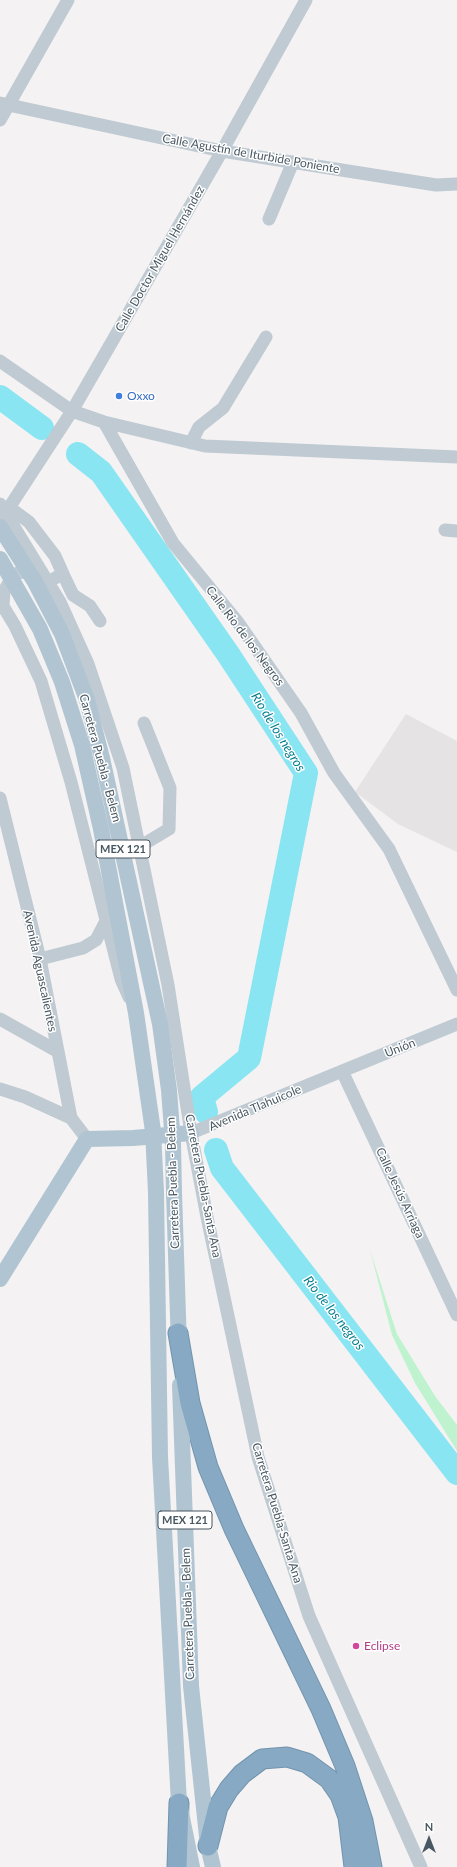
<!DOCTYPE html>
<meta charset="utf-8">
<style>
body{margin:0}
#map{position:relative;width:457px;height:1867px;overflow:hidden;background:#f4f2f2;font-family:Lato,sans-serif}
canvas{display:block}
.north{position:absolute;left:409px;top:1819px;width:40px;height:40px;-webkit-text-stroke:3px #fff;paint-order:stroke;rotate:0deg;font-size:11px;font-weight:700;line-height:16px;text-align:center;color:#485761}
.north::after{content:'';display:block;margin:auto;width:14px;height:18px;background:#485761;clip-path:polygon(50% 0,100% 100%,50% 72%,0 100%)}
</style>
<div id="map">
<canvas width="457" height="1867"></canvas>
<div class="north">N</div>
</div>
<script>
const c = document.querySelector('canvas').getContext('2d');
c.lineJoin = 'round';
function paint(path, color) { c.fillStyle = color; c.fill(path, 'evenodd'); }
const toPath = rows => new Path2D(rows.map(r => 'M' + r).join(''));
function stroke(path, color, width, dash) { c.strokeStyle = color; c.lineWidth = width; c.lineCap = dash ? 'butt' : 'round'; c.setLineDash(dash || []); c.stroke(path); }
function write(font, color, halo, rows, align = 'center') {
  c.font = font + ' Lato,sans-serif'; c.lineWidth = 3; c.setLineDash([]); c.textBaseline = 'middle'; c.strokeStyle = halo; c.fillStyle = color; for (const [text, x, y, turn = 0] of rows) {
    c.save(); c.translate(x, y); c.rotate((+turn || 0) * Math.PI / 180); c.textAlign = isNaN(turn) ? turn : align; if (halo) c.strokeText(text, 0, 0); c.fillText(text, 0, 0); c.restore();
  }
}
paint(toPath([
 [406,714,457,741,457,852,398,824,355,792]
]), '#e5e3e4');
paint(toPath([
 [370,1250,397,1334,435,1396,457,1425,457,1451,415,1383,392,1335]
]), '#bff3cf');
stroke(toPath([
 [0,397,42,428],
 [78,454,101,472,228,654,306,773,249,1058,202,1097,206,1112],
 [216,1150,222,1168,457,1473]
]), '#89e5f2', 24);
const highway = toPath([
 [178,1333,190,1403,208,1467,234,1529,321,1709,345,1766,363,1821,372,1867],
 [208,1846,218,1807,229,1789,242,1774,262,1759,287,1757,307,1763,329,1779,340,1795,348,1817,354,1867],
 [177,1867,179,1803]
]);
stroke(highway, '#7294af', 21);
stroke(toPath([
 [0,103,222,151,436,185,457,184],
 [0,120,68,0],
 [269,219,293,162],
 [0,361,72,411,104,422,205,446,457,457],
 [104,422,173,543,237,621,301,713,334,773,389,849,457,990],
 [191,443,199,427,223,408,266,337],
 [0,504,60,602,88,664,123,768,168,985,191,1133,207,1217,258,1457,309,1616,421,1867],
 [10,508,29,522,55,556,63,574],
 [1,520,72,411,222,151,306,0],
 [445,530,457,531],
 [55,578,63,574,73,595,90,606,100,621],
 [0,601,15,626,41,681,71,782,121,979,129,997],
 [3,605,4,591,11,579,18,573,29,571,36,572],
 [0,798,40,959,71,1118,87,1139],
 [139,847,169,829,170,788,144,723],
 [40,959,83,948,96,940,107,919],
 [0,1019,57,1051],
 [342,1071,457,1315],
 [0,1089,25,1097,71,1118],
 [191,1133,457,1024]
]), '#bfcad2', 13);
stroke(toPath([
 [156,1192,160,1457,179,1803,192,1867],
 [174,1193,179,1346],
 [0,1279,87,1139,133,1138,191,1133],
 [180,1385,191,1686,208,1846,213,1867]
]), '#b0c4d2', 16);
stroke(highway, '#87a9c3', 19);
stroke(toPath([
 [0,527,35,582,62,634,87,700,102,758,160,1024,169,1090,173,1144,174,1193],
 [0,559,40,629,62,682,82,745,101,829,136,1013,153,1131,156,1192]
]), '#b0c4d2', 16);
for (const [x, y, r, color] of [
 [119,396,4,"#3f7fe0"],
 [356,1646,4,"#d1479c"]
]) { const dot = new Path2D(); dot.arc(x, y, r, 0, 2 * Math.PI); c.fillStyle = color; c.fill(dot); stroke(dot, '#fff', 1.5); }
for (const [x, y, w] of [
 [123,849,54],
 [185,1520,54]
]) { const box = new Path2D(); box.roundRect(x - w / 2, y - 9, w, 18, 3); c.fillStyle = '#fff'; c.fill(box); stroke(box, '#485761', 1); }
write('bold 11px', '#485761', null, [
 ["MEX 121",123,849],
 ["MEX 121",185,1520]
]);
write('12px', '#485761', '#fff', [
 ["Calle Agustín de Iturbide Poniente",251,154,10],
 ["Calle Doctor Miguel Hernández",160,259,-60],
 ["Calle Río de los Negros",245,636,53],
 ["Carretera Puebla - Belem",100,758,75],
 ["Avenida Aguascalientes",40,971,78],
 ["Unión",400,1048,-22],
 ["Avenida Tlahuicole",255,1108,-23],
 ["Carretera Puebla - Belem",173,1183,-92],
 ["Carretera Puebla-Santa Ana",203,1186,79],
 ["Calle Jesús Arriaga",400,1193,65],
 ["Carretera Puebla-Santa Ana",277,1513,73],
 ["Carretera Puebla - Belem",188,1614,-92]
]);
write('12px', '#366cbe', '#fff', [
 ["Oxxo",127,396]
], 'left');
write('12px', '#b23c85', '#fff', [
 ["Eclipse",364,1646]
], 'left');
write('italic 13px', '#067d8f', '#fff', [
 ["Rio de los negros",278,732,58],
 ["Rio de los negros",334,1313,52]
]);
</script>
